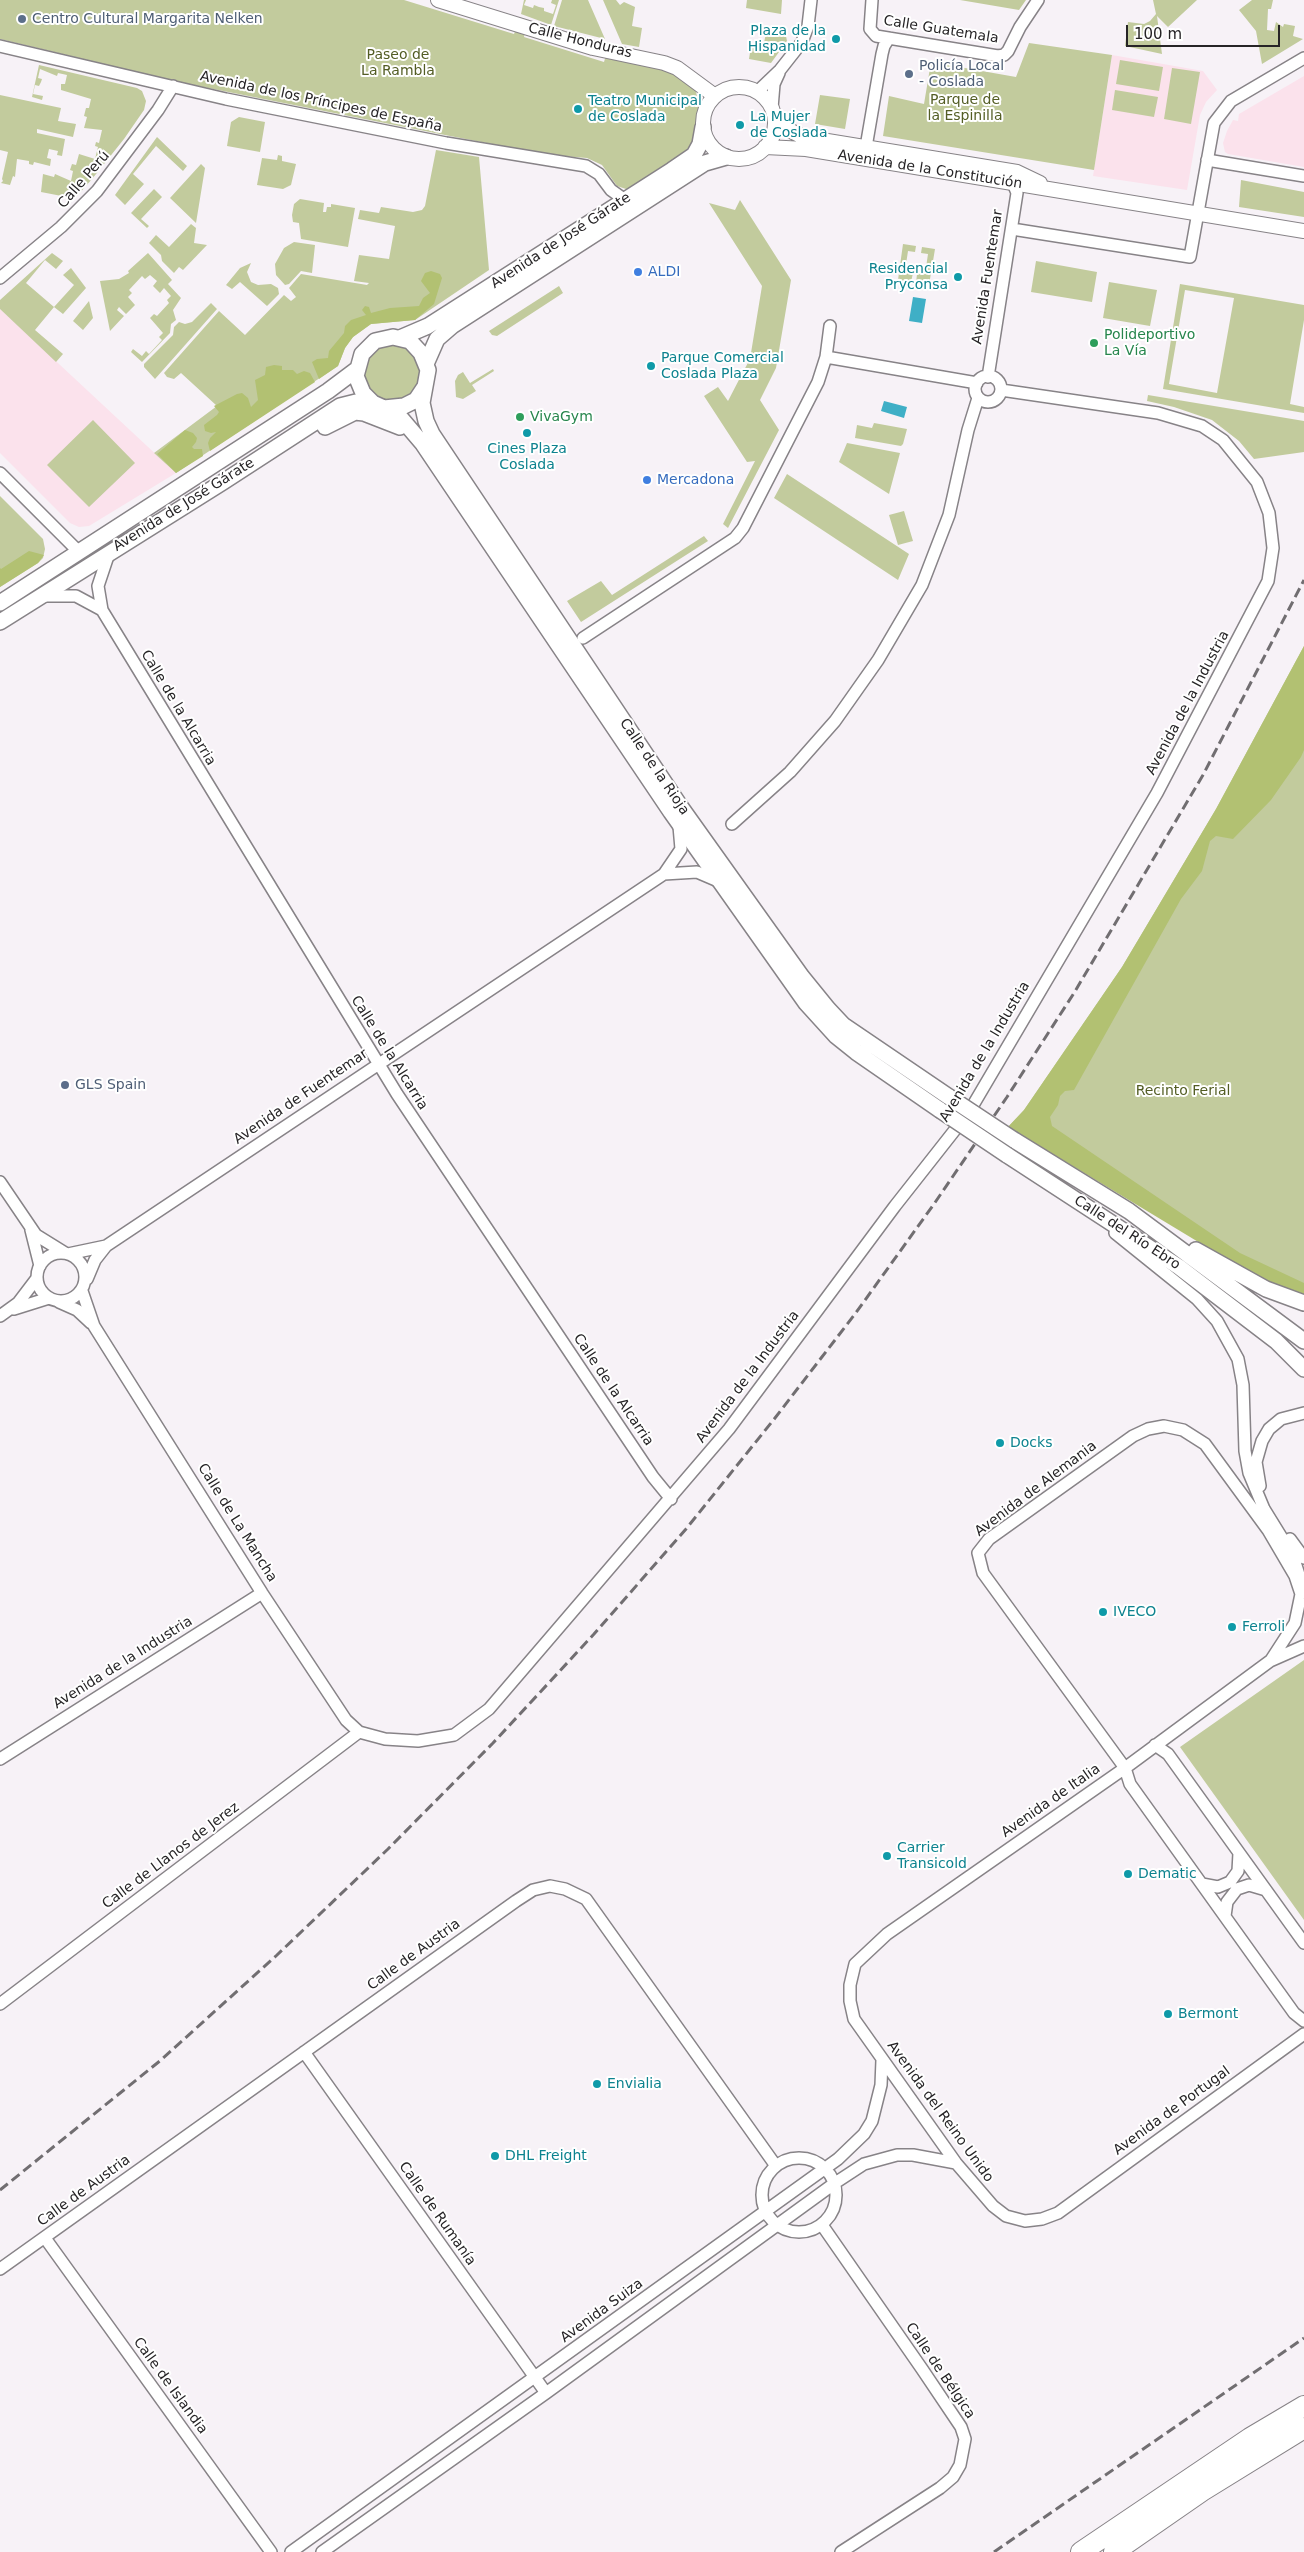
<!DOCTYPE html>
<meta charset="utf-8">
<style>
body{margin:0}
#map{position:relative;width:1304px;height:2552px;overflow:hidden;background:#f7f2f7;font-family:"DejaVu Sans",sans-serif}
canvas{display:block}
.scale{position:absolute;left:1126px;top:25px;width:154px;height:22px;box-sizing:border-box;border:2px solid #262426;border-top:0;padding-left:6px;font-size:15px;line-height:18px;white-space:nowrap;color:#262426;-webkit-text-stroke:4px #fff;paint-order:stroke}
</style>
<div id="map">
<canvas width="1304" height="2552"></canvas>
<div class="scale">100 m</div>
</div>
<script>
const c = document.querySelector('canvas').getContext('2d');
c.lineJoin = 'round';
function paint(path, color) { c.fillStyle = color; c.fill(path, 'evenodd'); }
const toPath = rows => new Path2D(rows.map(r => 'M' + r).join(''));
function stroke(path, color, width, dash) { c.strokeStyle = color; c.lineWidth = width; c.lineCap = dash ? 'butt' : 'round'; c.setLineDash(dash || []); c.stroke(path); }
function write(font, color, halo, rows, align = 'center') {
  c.font = font + ' "DejaVu Sans",sans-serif'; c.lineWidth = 4; c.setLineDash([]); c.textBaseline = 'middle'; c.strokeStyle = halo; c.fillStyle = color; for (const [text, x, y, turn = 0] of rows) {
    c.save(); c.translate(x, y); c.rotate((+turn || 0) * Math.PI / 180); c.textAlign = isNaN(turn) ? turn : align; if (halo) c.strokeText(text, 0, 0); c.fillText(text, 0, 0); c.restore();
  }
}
paint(toPath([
 [1112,55,1203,71,1217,90,1206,102,1200,115,1187,190,1093,176],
 [1304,76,1304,167,1228,154,1225,152,1223,143,1227,131,1233,120,1238,121,1239,114],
 [0,309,176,473,89,526,79,527,70,523,0,453]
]), '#fbe2ec');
paint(toPath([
 [0,0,404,0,514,34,516,29,525,32,524,37,604,62,606,55,653,62,690,82,696,92,699,105,695,137,685,153,632,189,626,189,617,186,602,165,587,158,550,155,450,136,183,83,0,39],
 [524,0,526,0,524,5,533,8,534,5,539,7,544,8,544,11,553,14,556,5,551,3,552,0,559,0,551,25,521,14],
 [562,0,588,0,605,39,554,26],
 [603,0,616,0,620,5,624,2,635,7,632,26,642,28,639,47,622,44],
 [747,0,782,0,781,14,746,8],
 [960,0,1026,0,1019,10],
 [1153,0,1197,0,1168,27,1157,16,1162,54,1125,46,1128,22,1144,24,1150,21,1156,14],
 [1252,0,1273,0,1271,9,1268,9,1267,30,1274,31,1276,22,1283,27,1284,24,1295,26,1293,36,1303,39,1262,64,1256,31,1239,10],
 [766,33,783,34,786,36,787,41,771,63,749,59,751,46,763,48],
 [1029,43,1112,55,1094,170,883,136,889,96,924,104,931,62,1016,77],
 [1120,60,1163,67,1159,91,1116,84],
 [39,65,137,88,142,91,146,101,144,110,124,139,92,179,77,196,72,198,41,192,43,174,54,177,55,174,71,181,73,171,70,170,72,164,76,165,79,154,95,159,98,147,95,146,96,142,99,143,102,130,84,128,87,117,84,116,86,108,89,108,91,99,61,90,61,84,65,84,67,75,58,73,57,76,40,69,38,78,42,79,41,82,39,86,35,85,33,94,43,96,42,100,32,97],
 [1172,68,1200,72,1191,124,1164,119],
 [1115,90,1158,97,1154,117,1112,110],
 [0,95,61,108,58,121,76,124,73,137,37,129,37,133,65,139,62,156,57,155,58,151,49,149,47,158,51,159,50,166,34,162,33,165,29,164,29,161,17,159,15,177,13,176,10,185,1,183,3,181,2,179,8,152,0,150],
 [820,95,850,99,845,129,815,124],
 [239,117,265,122,260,152,227,146,231,122],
 [157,137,187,166,183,171,156,146,133,174,144,184,125,205,115,195],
 [436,150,479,157,489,270,415,320,371,324,353,337,345,348,338,366,176,473,154,453,217,406,181,373,174,379,167,377,164,373,219,311,245,335,284,295,291,301,296,297,289,288,301,274,367,285,369,283,354,281,359,255,389,259,395,226,358,219,360,210,379,213,381,207,413,212,422,210,425,206],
 [278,155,282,156,282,161,296,164,291,185,283,189,257,185,262,158,277,160],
 [201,164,205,168,196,223,170,198],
 [1241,180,1304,192,1304,217,1239,207],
 [154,189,162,197,141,219,149,226,147,228,131,213],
 [300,199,324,203,323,212,326,212,327,207,331,207,331,204,355,208,348,247,301,239,299,223,293,222,292,215,294,204],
 [740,200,791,280,776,368,760,400,779,430,728,528,723,524,755,461,747,462,704,396,718,387,728,401,743,372,750,359,762,286,709,203,735,210],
 [191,224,196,228,194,243,207,245,183,270,179,267,174,273,162,261,161,255,149,243,156,235,169,247],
 [294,242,315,245,312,273,301,271,289,284,285,285,276,275,275,264,284,248],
 [903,244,916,246,915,252,908,251,905,271,913,273,911,282,898,280],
 [922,247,935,249,929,285,916,283,917,274,925,274,928,254,921,253],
 [52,253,63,261,56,269,45,260,26,283,54,307,74,285,63,275,71,268,86,288,63,314,54,307,35,330,63,354,56,362,0,309,0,300],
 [148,253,172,280,168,284,181,298,173,310,176,320,171,324,170,333,142,362,131,352,133,349,142,356,146,351,149,354,162,340,159,337,163,333,150,318,154,314,157,316,169,303,167,300,171,296,164,288,160,293,153,286,157,281,150,275,145,279,142,276,129,290,132,293,128,297,135,305,126,314,119,307,117,310,124,316,110,331,100,281,119,279,129,273,128,271],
 [1036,261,1097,272,1092,302,1031,292],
 [251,263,247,272,251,282,258,285,271,284,278,288,279,294,267,306,240,282,232,289,226,285,240,268],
 [1109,282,1157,290,1150,326,1103,318],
 [1180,284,1304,305,1304,320,1290,404,1304,407,1304,413,1163,389],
 [1185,290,1234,298,1217,393,1169,384],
 [559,286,563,293,497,336,492,335,489,331],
 [89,301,93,318,83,330,73,321],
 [211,303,217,309,155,379,144,367,144,364,173,335,174,327,179,322,185,324,192,322],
 '364 373a28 28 0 1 1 56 0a28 28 0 1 1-56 0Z',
 [493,369,494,371,472,385,476,391,463,399,456,397,455,381,458,375,463,372,470,383],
 [1148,395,1304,421,1304,452,1254,459,1239,441,1212,420,1174,407,1147,401],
 [93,420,135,463,89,507,47,465],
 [874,423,907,429,903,444,901,446,855,438,857,425,872,428],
 [847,443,900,453,889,494,839,462],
 [787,474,909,554,898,580,774,498],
 [0,496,43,539,45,549,43,558,38,563,0,587],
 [904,511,913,541,898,545,889,515],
 [704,536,708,541,581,622,567,601,601,581,612,595],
 [1304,646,1304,1296,1008,1127,1024,1110,1122,967,1216,809],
 [1304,1660,1304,1920,1180,1747]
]), '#c2cb9d');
paint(toPath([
 [431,271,440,274,442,278,434,304,415,320,371,324,353,337,345,348,338,366,319,379,312,362,317,359,328,358,329,351,344,333,345,326,351,320,366,315,362,310,365,306,369,307,371,313,390,308,419,306,423,298,430,293,421,281,425,273],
 [274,365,282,366,282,370,293,370,297,374,304,371,310,373,315,382,210,451,208,443,210,438,216,432,211,433,205,431,204,425,217,415,219,412,214,406,237,394,242,393,248,398,251,407,258,400,255,380,265,375,266,367],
 [185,430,193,433,197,438,196,442,192,447,194,449,202,449,203,456,176,473,157,454],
 [29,551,44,555,38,563,0,587,0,568,1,569],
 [1304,646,1304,750,1301,757,1271,800,1233,839,1216,836,1210,841,1202,871,1181,899,1074,1090,1065,1091,1060,1096,1058,1105,1050,1117,1052,1126,1240,1253,1304,1283,1304,1296,1274,1286,1243,1269,1008,1127,1024,1110,1122,967,1216,809]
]), '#b2c172');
paint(toPath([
 [913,297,926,299,922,323,909,321],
 [884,401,907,407,904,418,881,411]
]), '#3fafc6');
const minor = toPath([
 [872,0,870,29,876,36,998,56,1004,55,1008,51,1020,27,1038,0],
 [0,46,226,99,446,143,586,166,599,174,611,190,625,200],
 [757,92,780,70,802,42,808,26,811,0],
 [772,108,774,84,779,73],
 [866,147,882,54,884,46,889,38],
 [1207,160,1304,176],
 [1012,229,1190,257,1214,123,1231,101,1304,58],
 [0,278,61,227,97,191,158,110,173,86],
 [826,357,977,383],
 '975 389a13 13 0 1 1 26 0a13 13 0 1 1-26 0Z',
 [988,377,1017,193,1013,183],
 [0,473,79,552],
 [109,553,98,586,102,610,397,1094,653,1477,671,1499],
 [42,596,76,596,102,610],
 [583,638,735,538,743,528,818,382,826,357,830,326],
 [732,824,790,772,835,721,878,660,922,585,949,515,968,430,978,398],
 [664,874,697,872,718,881],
 [0,1182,36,1235,65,1253],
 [31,1230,40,1266],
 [1115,1233,1197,1299,1217,1321,1238,1359,1243,1385,1245,1451,1249,1473,1264,1509,1293,1556,1301,1581,1301,1594,1295,1623,1271,1660],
 '37 1277a24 24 0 1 1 48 0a24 24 0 1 1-48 0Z',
 [68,1254,106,1246,664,874,681,849,679,826],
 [87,1279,95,1260,106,1246],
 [82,1291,94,1326,262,1593,346,1720,359,1732,385,1739,418,1741,454,1735,489,1709,729,1429,895,1206,969,1112,1157,793,1268,581,1273,548,1269,513,1257,482,1223,440,1202,426,1158,413,1001,390],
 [59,1302,77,1310,91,1323],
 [14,1309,49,1298],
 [0,1316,18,1303,37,1278],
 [1260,1486,1256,1462,1262,1441,1269,1429,1281,1419,1304,1413],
 [1290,1539,1304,1558],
 [1301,1594,1295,1576,1268,1530,1205,1444,1183,1430,1164,1426,1148,1429,1133,1436,989,1539,978,1553,983,1573,1125,1768,1130,1784,1294,2013,1304,2021],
 [1304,1646,1270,1661,1125,1768,887,1934,855,1964,850,1985,850,2001,854,2019,956,2163,993,2206,1006,2216,1025,2221,1042,2219,1058,2213,1304,2034],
 [1155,1745,1168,1754,1304,1943],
 [0,1759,262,1593],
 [1202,1884,1218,1887,1230,1882,1238,1871,1239,1853],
 [1225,1916,1227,1902,1237,1889,1249,1885,1266,1890],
 [0,2004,359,1732],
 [304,2052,546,2393],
 '762 2195a37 37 0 1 1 74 0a37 37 0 1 1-74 0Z',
 [822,2225,922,2369,961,2427,965,2439,960,2465,953,2477,940,2488,841,2552],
 [45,2238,271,2552],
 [0,2269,516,1901,533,1890,550,1886,565,1889,586,1899,776,2166],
 [291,2552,838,2159,864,2134,872,2121,881,2085,882,2060],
 [322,2552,546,2393,835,2183,864,2164,897,2155,913,2155,956,2163]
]);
const tertiary = toPath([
 [438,0,593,48,664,63,677,68,715,96],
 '703 123a36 36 0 1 1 72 0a36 36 0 1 1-72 0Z',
 [775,119,789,130,803,137,1017,172,1040,183],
 [765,147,806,149,1304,231]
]);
const secondary = toPath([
 [400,338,428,326,672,170,694,155,700,144,703,127],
 [426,364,437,339,452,326,705,163,726,157],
 [424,388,416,400,404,406,384,408,373,403,363,393,356,376,362,354,375,341,393,337,410,341,421,353,428,370,422,403,426,421,432,434,680,806,802,977,828,1009,843,1025,949,1097],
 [385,408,400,417,423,444,671,812,806,1003,836,1036,856,1052,940,1110],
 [325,427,355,412,364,413,400,427],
 [0,603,328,391,356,370],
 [0,622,223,482,340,406,356,402,373,403],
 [1014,1140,1129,1211,1304,1341],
 [1007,1155,1179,1267,1276,1341,1304,1369],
 [1196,1250,1266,1289,1304,1303]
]);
const motorway = toPath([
 [1081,2552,1250,2438,1304,2406],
 [1114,2552,1202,2491,1304,2428]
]);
stroke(minor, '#878387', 14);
stroke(tertiary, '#878387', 16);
stroke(secondary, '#878387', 18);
stroke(motorway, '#878387', 22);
stroke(minor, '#fff', 11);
stroke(tertiary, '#fff', 14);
stroke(secondary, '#fff', 15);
stroke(motorway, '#fff', 20);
stroke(toPath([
 [0,2190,161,2060,277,1955,388,1849,493,1743,594,1634,686,1529,775,1418,855,1314,934,1204,1007,1097,1074,993,1203,775,1304,580],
 [994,2552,1304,2338]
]), '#716e71', 3, [10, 5]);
const secondaryBridge = toPath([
 [949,1097,1014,1140],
 [940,1110,1007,1155]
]);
stroke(secondaryBridge, '#878387', 18, []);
stroke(secondaryBridge, '#fff', 15);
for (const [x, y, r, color] of [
 [22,19,5,"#5c6f8a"],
 [836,39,5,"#0f9aa8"],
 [909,74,5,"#5c6f8a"],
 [578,109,5,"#0f9aa8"],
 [740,125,5,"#0f9aa8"],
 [638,272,5,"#3f7fe0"],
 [958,277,5,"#0f9aa8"],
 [1094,343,5,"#2e9e5b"],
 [651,366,5,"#0f9aa8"],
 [520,417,5,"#2e9e5b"],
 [527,433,5,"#0f9aa8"],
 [647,480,5,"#3f7fe0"],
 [65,1085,5,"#5c6f8a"],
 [1000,1443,5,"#0f9aa8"],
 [1103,1612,5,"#0f9aa8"],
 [1232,1627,5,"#0f9aa8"],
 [887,1856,5,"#0f9aa8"],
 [1128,1874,5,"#0f9aa8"],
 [1168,2014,5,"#0f9aa8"],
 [597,2084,5,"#0f9aa8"],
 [495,2156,5,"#0f9aa8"]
]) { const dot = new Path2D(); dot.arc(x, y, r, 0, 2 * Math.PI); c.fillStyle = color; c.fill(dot); stroke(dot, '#fff', 2); }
write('14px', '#4e5e75', '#fff', [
 ["Centro Cultural Margarita Nelken",32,19],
 ["Policía Local",919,66],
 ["- Coslada",919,82],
 ["GLS Spain",75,1085]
], 'left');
write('14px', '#262426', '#fff', [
 ["Calle Guatemala",941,30,9],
 ["Calle Honduras",580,41,14],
 ["Avenida de los Príncipes de España",321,102,12],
 ["Avenida de la Constitución",930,170,9],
 ["Calle Perú",84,180,-49],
 ["Avenida de José Gárate",561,241,-33],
 ["Avenida Fuentemar",988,277,-81],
 ["Avenida de José Gárate",184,505,-32],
 ["Avenida de la Industria",1188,703,-62],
 ["Calle de la Alcarria",178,708,59],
 ["Calle de la Rioja",654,767,56],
 ["Avenida de la Industria",985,1052,-59],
 ["Calle de la Alcarria",389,1053,58],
 ["Avenida de Fuentemar",301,1097,-34],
 ["Calle del Río Ebro",1127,1233,33],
 ["Avenida de la Industria",748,1377,-53],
 ["Calle de la Alcarria",613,1390,56],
 ["Avenida de Alemania",1036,1489,-37],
 ["Calle de La Mancha",237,1523,58],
 ["Avenida de la Industria",123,1663,-32],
 ["Avenida de Italia",1051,1801,-35],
 ["Calle de Llanos de Jerez",171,1856,-37],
 ["Calle de Austria",414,1955,-36],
 ["Avenida de Portugal",1172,2111,-36],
 ["Avenida del Reino Unido",940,2112,54],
 ["Calle de Austria",84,2191,-36],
 ["Calle de Rumanía",437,2214,55],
 ["Avenida Suiza",602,2311,-36],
 ["Calle de Bélgica",940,2371,56],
 ["Calle de Islandia",170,2386,54]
]);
write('14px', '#0d838f', '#fff', [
 ["Plaza de la",826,31,"right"],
 ["Hispanidad",826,47,"right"],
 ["Teatro Municipal",588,101],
 ["de Coslada",588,117],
 ["La Mujer",750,117],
 ["de Coslada",750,133],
 ["Residencial",948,269,"right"],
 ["Pryconsa",948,285,"right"],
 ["Parque Comercial",661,358],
 ["Coslada Plaza",661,374],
 ["Cines Plaza",527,449,"center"],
 ["Coslada",527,465,"center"],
 ["Docks",1010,1443],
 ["IVECO",1113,1612],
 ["Ferroli",1242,1627],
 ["Carrier",897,1848],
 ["Transicold",897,1864],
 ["Dematic",1138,1874],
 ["Bermont",1178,2014],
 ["Envialia",607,2084],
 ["DHL Freight",505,2156]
], 'left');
write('14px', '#535d24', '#fff', [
 ["Paseo de",398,55],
 ["La Rambla",398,71],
 ["Parque de",965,100],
 ["la Espinilla",965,116],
 ["Recinto Ferial",1183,1091]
]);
write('14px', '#366cbe', '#fff', [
 ["ALDI",648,272],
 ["Mercadona",657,480]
], 'left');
write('14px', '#27864d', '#fff', [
 ["Polideportivo",1104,335],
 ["La Vía",1104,351],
 ["VivaGym",530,417]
], 'left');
</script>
